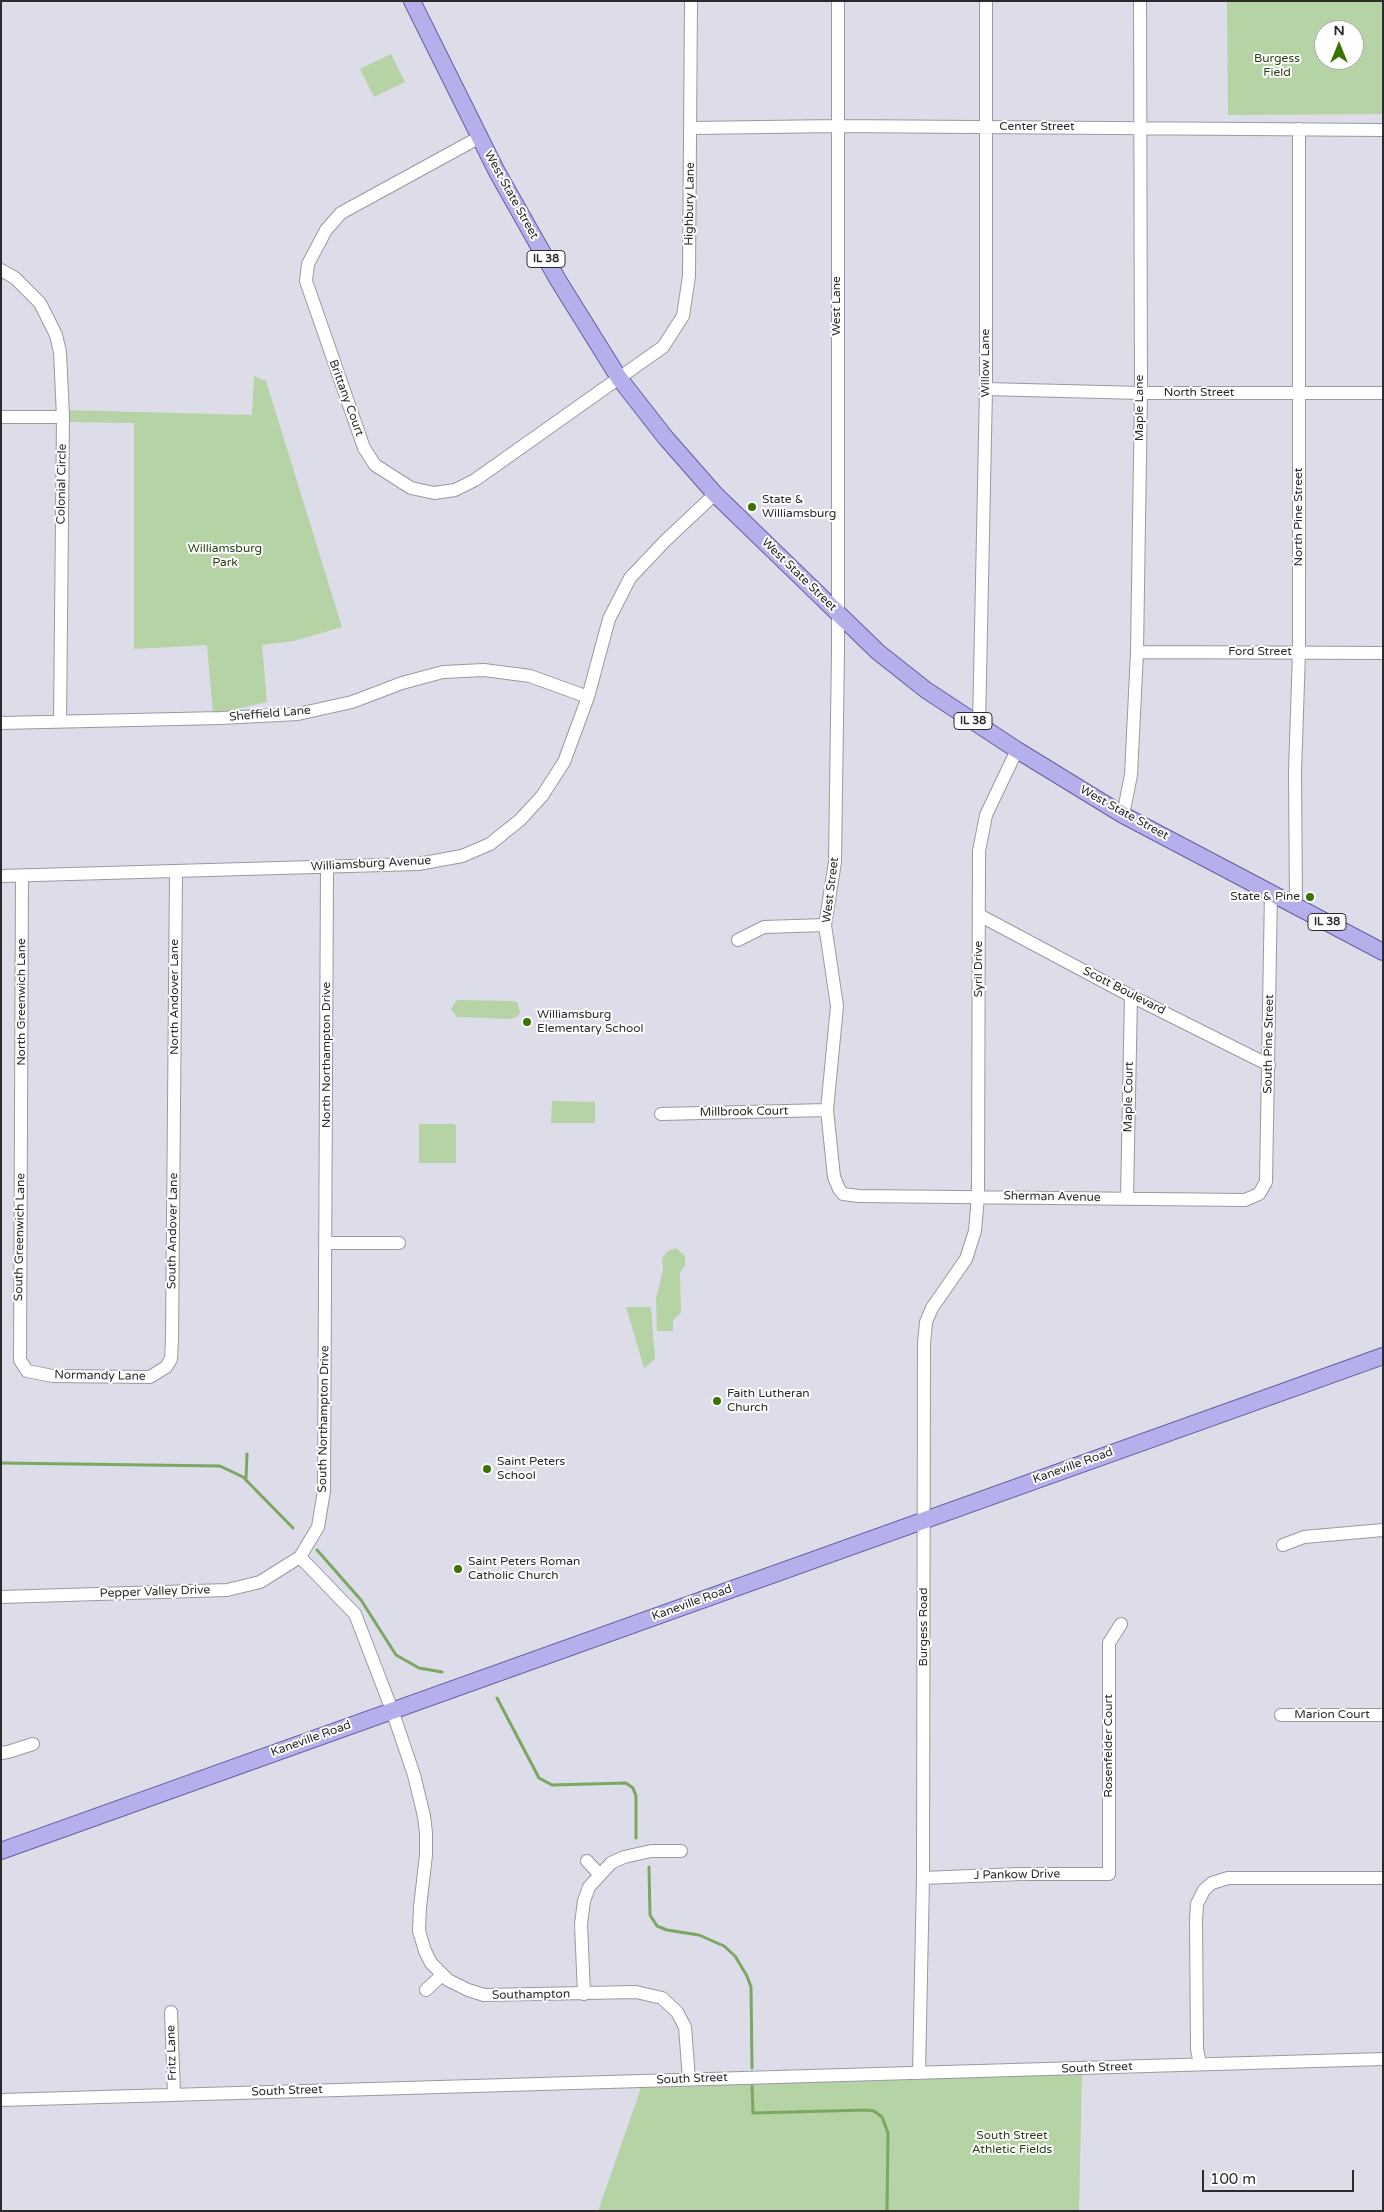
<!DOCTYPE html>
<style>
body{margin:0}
#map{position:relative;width:1384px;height:2212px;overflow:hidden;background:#dddde9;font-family:"Varela Round",sans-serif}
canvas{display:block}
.frame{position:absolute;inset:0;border:2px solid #2b2b2f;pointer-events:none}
.north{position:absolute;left:1314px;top:20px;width:50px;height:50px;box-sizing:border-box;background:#fff;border:1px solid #aaaaac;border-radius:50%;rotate:0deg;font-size:14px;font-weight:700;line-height:20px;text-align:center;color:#2b2b2f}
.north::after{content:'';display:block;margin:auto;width:18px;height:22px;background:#3b7301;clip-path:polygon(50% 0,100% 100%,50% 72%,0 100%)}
.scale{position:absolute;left:1202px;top:2170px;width:152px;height:22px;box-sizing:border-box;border:2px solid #2b2b2f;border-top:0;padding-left:6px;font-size:15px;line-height:18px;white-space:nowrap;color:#2b2b2f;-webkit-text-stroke:4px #fff;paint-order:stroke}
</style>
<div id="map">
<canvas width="1384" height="2212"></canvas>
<div class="frame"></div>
<div class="north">N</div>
<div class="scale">100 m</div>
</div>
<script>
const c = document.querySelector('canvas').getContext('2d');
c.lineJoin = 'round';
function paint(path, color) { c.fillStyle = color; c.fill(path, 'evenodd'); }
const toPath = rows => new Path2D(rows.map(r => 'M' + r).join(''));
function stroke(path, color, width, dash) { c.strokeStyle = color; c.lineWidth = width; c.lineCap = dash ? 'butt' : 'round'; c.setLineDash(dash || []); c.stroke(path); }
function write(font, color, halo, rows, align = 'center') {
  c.font = font + ' "Varela Round",sans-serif'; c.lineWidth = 4; c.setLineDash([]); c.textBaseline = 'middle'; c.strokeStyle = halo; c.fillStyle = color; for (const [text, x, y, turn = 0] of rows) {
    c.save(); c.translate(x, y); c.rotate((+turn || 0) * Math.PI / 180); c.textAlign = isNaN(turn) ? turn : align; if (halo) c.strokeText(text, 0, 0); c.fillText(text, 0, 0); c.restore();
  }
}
paint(toPath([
 [1227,1,1383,1,1383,114,1228,115],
 [1324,30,1354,30,1354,60,1324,60],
 [391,54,405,82,374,97,360,69],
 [254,376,266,381,342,627,294,641,262,645,267,702,213,714,207,645,134,649,134,423,68,422,67,410,252,415],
 [457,1000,511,1001,517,1002,520,1012,518,1016,511,1019,457,1017,451,1009],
 [552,1101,595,1102,595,1123,551,1123],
 [419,1124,454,1124,456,1126,456,1163,419,1163],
 [676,1248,685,1256,685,1266,680,1272,681,1313,673,1320,673,1331,657,1331,656,1298,663,1270,662,1258,668,1251],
 [626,1307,651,1307,655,1359,644,1368],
 [1082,2073,1079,2211,598,2211,641,2088]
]), '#b5d3a5');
stroke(toPath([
 [1,1463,220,1466,243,1477,293,1528],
 [246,1479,247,1454],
 [317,1550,361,1600,396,1655,419,1668,442,1672],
 [497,1698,539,1778,552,1785,626,1783,633,1788,636,1796,636,1838],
 [649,1867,650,1915,657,1926,667,1930,699,1935,724,1946,735,1956,747,1976,751,1987,752,2068],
 [752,2086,753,2113,867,2110,874,2111,882,2117,888,2133,887,2211]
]), '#7ca762', 3);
const minor = toPath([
 [838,1,838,650,835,862,825,925,837,1006,827,1110,834,1177,839,1189,843,1194,859,1196,1245,1200,1259,1194,1266,1182,1271,892],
 [691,128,838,126,1383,130],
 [480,137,341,213,326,230,308,264,306,281,364,448,375,465,411,488,434,493,455,490,475,480,619,378,663,347,683,316,689,276,691,1],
 [1,270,15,278,40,303,56,335,60,352,63,417,60,721],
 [986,389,1141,393,1383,393],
 [1,417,63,417],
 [1137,652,1383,653],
 [1,723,221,718,298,714,352,702,402,683,443,672,484,670,530,676,588,697],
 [979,725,986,389,986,1],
 [1123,815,1131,775,1137,652,1141,393,1140,1],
 [1,876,418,864,462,856,490,844,520,820,542,796,564,762,588,697,609,619,630,578,665,541,715,494],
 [22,876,20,1360,27,1371,53,1376,150,1377,166,1367,171,1359,172,1340,176,872],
 [1296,906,1295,772,1299,652,1299,129],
 [979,915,1131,996,1269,1065],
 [738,940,764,927,825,925],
 [661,1114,827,1110],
 [1127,1198,1131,996],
 [326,1243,399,1243],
 [1283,1545,1304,1537,1383,1530],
 [300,1557,355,1614,392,1710,414,1775,424,1816,426,1833,426,1855,420,1907,419,1931,425,1951,431,1963,448,1980,468,1990,484,1995,636,1992,662,1998,677,2012,685,2027,689,2079],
 [1,1597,227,1590,260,1582,300,1557,318,1527,324,1491,327,867],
 [1281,1715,1383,1715],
 [1,1753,8,1752,33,1744],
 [587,1861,599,1874],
 [923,1878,1020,1874,1109,1874,1109,1643,1121,1624],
 [426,1990,442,1975],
 [584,1994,581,1924,584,1901,589,1887,611,1863,624,1857,651,1851,681,1851],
 [171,2012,174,2094],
 [1200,2064,1197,2049,1196,1920,1197,1904,1204,1890,1212,1883,1228,1878,1383,1878],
 [919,2073,923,1878,924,1344,926,1322,932,1308,966,1259,975,1231,978,1196,979,851,986,815,1017,750],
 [1,2100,1383,2059]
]);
const major = toPath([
 [412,1,497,172,558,280,619,378,665,437,715,494,878,652,926,690,1017,750,1123,815,1383,952],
 [1,1851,1383,1356]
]);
stroke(minor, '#9999a3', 14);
stroke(major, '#655ea1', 18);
stroke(minor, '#fff', 12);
stroke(major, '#b5afec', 16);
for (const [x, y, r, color] of [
 [752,507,5,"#3b7301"],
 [1310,897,5,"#3b7301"],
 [527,1022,5,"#3b7301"],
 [717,1401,5,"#3b7301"],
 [487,1469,5,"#3b7301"],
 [458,1569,5,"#3b7301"]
]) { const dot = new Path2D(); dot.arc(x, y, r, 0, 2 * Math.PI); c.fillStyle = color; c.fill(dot); stroke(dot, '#fff', 2); }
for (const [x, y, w] of [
 [546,259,38],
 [973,721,38],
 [1327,922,38]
]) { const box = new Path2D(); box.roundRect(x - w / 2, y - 8.5, w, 17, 4); c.fillStyle = '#fff'; c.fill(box); stroke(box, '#2b2b2f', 1); }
write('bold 11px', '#2b2b2f', null, [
 ["IL 38",546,259],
 ["IL 38",973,721],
 ["IL 38",1327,922]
]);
write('12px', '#264312', '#fff', [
 ["Burgess",1277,59],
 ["Field",1277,73],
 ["Williamsburg",225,549],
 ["Park",225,563],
 ["South Street",1012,2136],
 ["Athletic Fields",1012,2150]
]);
write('12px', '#2b2b2f', '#fff', [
 ["Center Street",1037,127],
 ["West State Street",511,195,61],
 ["Highbury Lane",690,204,-89],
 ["West Lane",837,306,-90],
 ["Willow Lane",986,363,-90],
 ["North Street",1199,393],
 ["Brittany Court",346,398,70],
 ["Maple Lane",1140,408,-90],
 ["Colonial Circle",62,484,-89],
 ["North Pine Street",1299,517,-90],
 ["West State Street",799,575,44],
 ["Ford Street",1260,652],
 ["Sheffield Lane",270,714,-5],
 ["West State Street",1124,813,29],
 ["Williamsburg Avenue",371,864,-3],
 ["West Street",831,890,-83],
 ["Syril Drive",979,969,-90],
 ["Scott Boulevard",1124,991,27],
 ["North Andover Lane",175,997,-90],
 ["North Greenwich Lane",22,1002,-90],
 ["South Pine Street",1269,1044,-89],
 ["North Northampton Drive",327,1055,-90],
 ["Maple Court",1129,1097,-89],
 ["Millbrook Court",744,1112,-1],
 ["Sherman Avenue",1052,1197,1],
 ["South Andover Lane",173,1231,-89],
 ["South Greenwich Lane",20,1237,-89],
 ["Normandy Lane",100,1376,1],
 ["South Northampton Drive",324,1419,-89],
 ["Kaneville Road",1073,1466,-20],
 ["Pepper Valley Drive",155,1592,-2],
 ["Kaneville Road",692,1603,-20],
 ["Burgess Road",924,1627,-90],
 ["Marion Court",1332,1715],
 ["Kaneville Road",311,1739,-20],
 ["Rosenfelder Court",1109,1746,-90],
 ["J Pankow Drive",1017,1875,-1],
 ["Southampton",531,1995,-1],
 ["Fritz Lane",172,2053,-92],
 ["South Street",1097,2068,-2],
 ["South Street",692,2079,-2],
 ["South Street",287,2091,-2]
]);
write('12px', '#2b2b2f', '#fff', [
 ["State &",762,500],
 ["Williamsburg",762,514],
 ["State & Pine",1300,897,"right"],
 ["Williamsburg",537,1015],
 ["Elementary School",537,1029],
 ["Faith Lutheran",727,1394],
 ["Church",727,1408],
 ["Saint Peters",497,1462],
 ["School",497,1476],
 ["Saint Peters Roman",468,1562],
 ["Catholic Church",468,1576]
], 'left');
</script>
